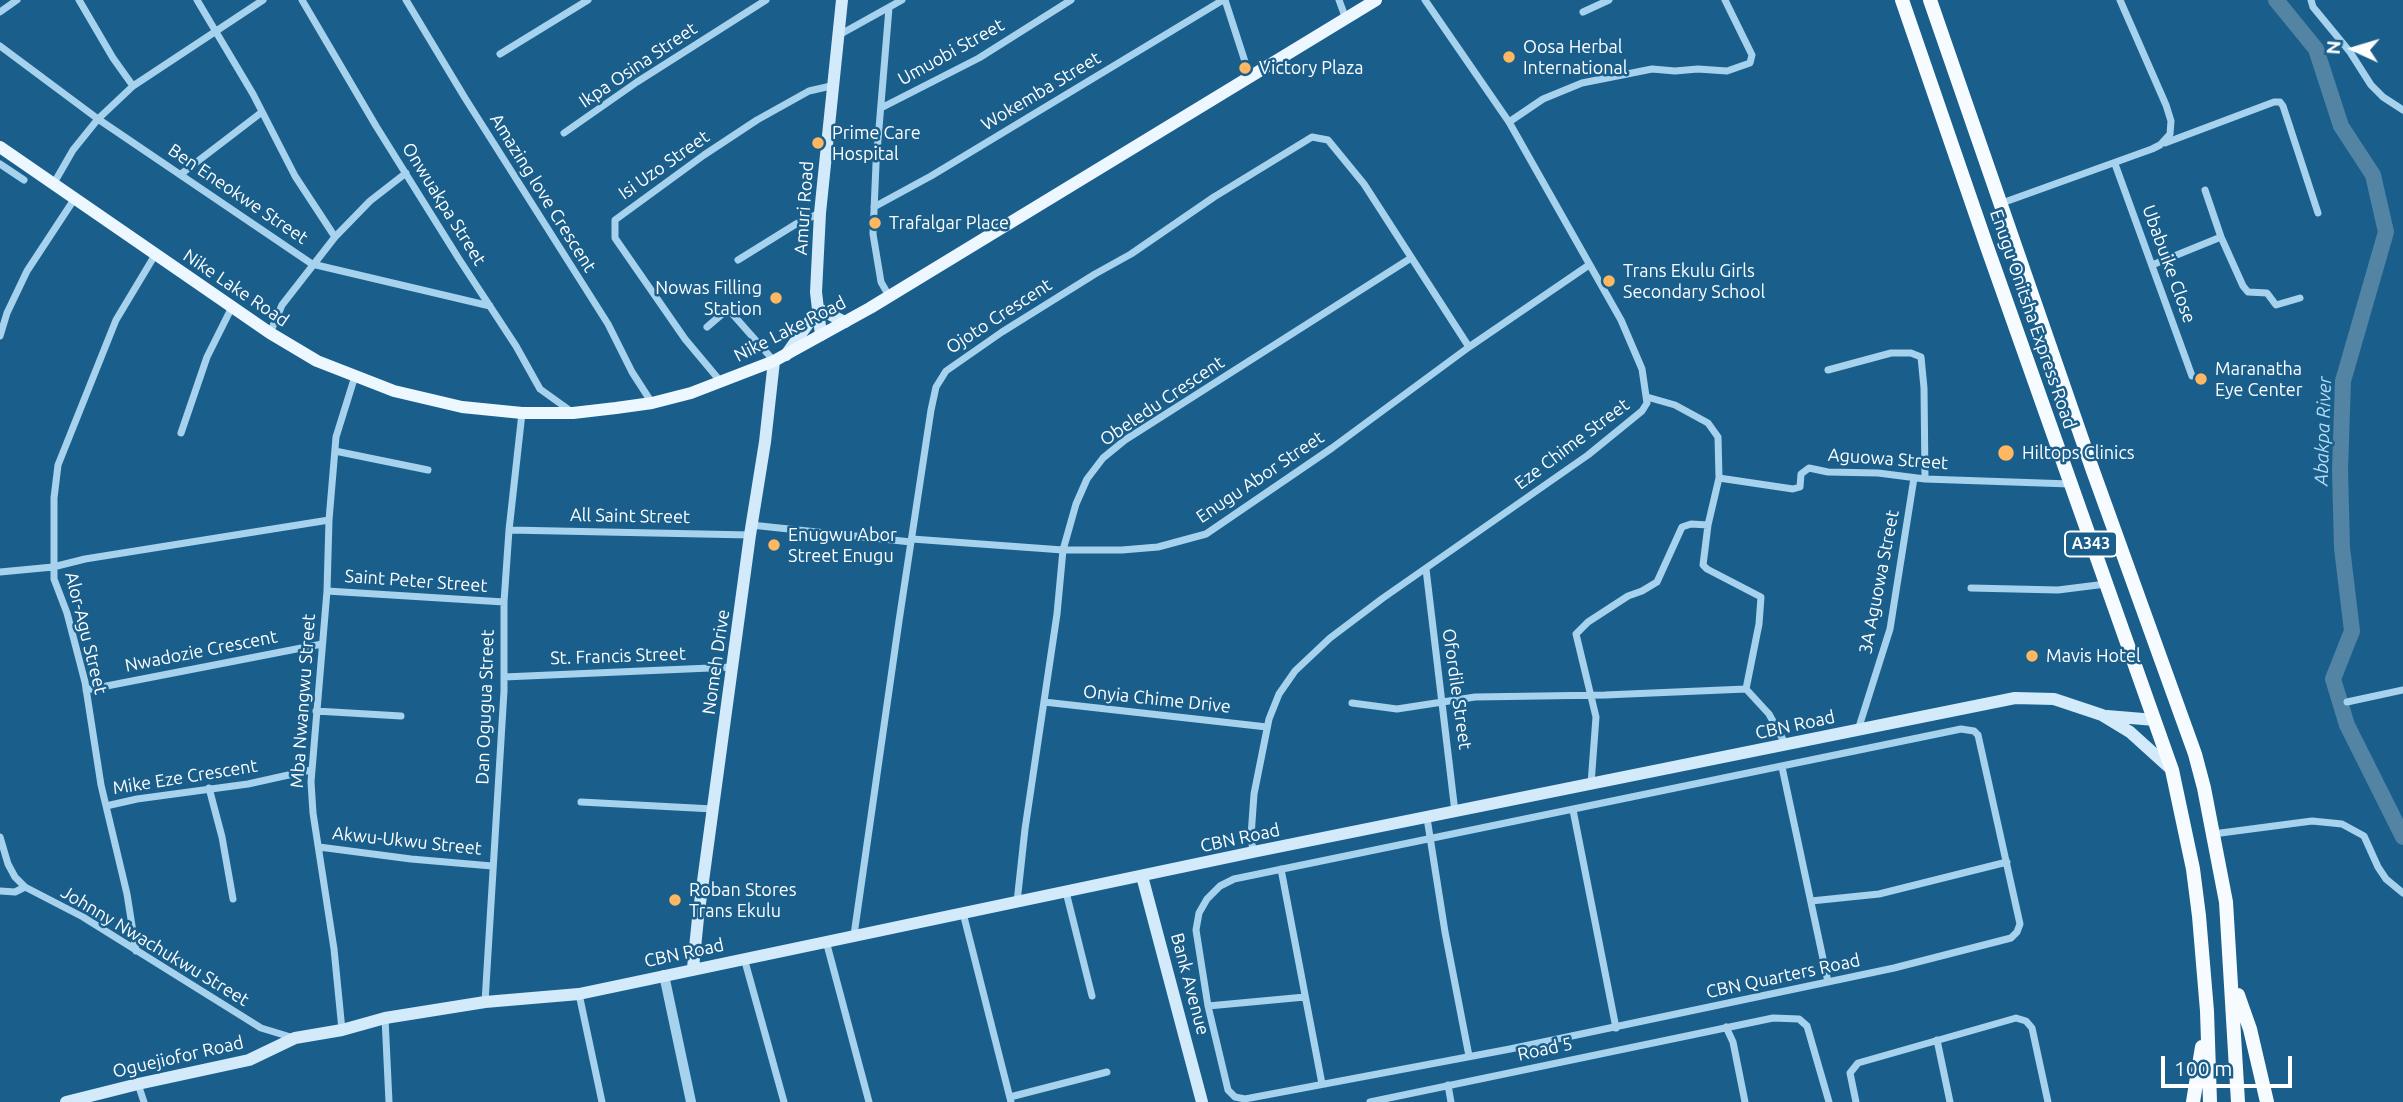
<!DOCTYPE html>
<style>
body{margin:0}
#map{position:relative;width:2403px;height:1102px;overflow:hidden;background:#1a5f8c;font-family:Ubuntu,sans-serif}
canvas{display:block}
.north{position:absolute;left:2319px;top:14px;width:70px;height:70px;-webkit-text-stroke:5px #1a5f8c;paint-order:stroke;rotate:274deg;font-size:19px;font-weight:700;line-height:28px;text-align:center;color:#fff}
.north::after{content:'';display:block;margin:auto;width:24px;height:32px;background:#fff;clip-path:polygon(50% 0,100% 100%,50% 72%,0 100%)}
.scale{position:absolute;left:2161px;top:1056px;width:131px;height:32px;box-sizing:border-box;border:4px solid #fff;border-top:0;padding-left:9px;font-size:21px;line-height:24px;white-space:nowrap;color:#fff;-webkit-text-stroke:5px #1a5f8c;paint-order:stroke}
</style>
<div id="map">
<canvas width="2403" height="1102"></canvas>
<div class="north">N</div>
<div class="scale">100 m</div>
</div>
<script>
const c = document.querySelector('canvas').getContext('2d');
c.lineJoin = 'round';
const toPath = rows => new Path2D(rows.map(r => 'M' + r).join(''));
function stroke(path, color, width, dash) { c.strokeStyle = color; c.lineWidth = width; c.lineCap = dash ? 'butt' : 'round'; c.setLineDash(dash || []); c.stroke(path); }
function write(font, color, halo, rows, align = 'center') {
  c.font = font + ' Ubuntu,sans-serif'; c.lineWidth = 5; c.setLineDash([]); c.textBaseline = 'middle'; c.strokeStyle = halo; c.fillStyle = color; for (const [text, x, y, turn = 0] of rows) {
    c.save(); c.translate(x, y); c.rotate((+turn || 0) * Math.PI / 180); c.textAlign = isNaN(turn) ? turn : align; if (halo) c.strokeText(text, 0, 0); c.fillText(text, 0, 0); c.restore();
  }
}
stroke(toPath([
 [2276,0,2316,49,2341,126,2373,175,2386,232,2343,381,2340,470,2342,548,2352,631,2333,679,2347,725,2403,837]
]), '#5384a3', 16);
stroke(toPath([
 [79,0,113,58,133,86],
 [197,0,253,94,295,176,335,237],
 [302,0,376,126,459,259,516,346,540,389,572,412],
 [406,0,465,98,608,324,632,372,652,403],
 [1225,0,1250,77],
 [1339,0,1346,19],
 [2311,0,2313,7,2350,52,2371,85,2383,97,2403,110],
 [889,8,876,164,873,234,881,282,889,296],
 [0,12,17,0],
 [1583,12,1609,0],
 [839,35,902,0],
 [0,46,98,119,312,264,490,306],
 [500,54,588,0],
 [881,108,979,58,1071,0],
 [1509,122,1543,99,1582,83,1652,69,1675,71,1698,69,1727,71,1750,63,1752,55,1725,0],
 [564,133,637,82,766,0],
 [2165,143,2274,102,2280,102,2283,106,2318,213],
 [0,164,24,180],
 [2115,164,2192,376],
 [181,174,262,112],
 [54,183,73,150,98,119,133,86,263,0],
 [2205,190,2221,237,2243,286,2248,292,2267,293,2276,305,2300,298],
 [2002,203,2152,149,2160,145,2170,134,2171,121,2166,105,2120,0],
 [874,207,931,176,1223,0],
 [738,260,796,224,820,213],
 [2152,265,2221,237],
 [707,327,728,309,774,361],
 [270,333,282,305,335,237,370,201,406,173],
 [0,336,7,313,27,271,75,198],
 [1828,370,1891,353,1911,353,1921,357,1924,388,1925,479],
 [721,382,685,339,615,238,615,220,704,155,757,120,809,91,831,86],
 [1647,397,1675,405,1708,423,1718,437,1719,478,1708,525,1703,565,1707,569,1761,597,1759,624,1746,689],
 [181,433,207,357,232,307],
 [335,451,428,470],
 [1719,478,1793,489,1800,487,1801,474,1809,468,1828,472,1878,473,1925,479,2070,484],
 [751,525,911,542],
 [509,530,750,535],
 [912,539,1063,550,1122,550,1158,547,1206,534,1332,448,1469,347,1589,265],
 [1426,569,1455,812],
 [0,572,53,567,85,559,329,520],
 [1971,588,2058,590,2106,584],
 [327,591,504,602],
 [504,677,733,667],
 [86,690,322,644],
 [1044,702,1267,727],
 [2347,702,2403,690],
 [1352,703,1397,709,1475,697,1605,695,1746,689,1769,714,1786,745],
 [316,711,401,716],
 [1961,729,1974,731,1978,735,2020,924,2017,932,2011,938,1894,968,1510,1049,1245,1099,1235,1097,1228,1090,1208,1006,1196,930,1199,913,1207,899,1220,886,1234,879,1961,729],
 [1858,730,1890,629,1914,478],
 [1782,767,1828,982],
 [1591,784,1596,717,1576,634,1588,622,1628,596,1642,591,1657,582,1682,527,1691,524,1708,525],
 [209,788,222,837,233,899],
 [581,802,713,809],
 [106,806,137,799,248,784,311,770],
 [1573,810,1616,1028],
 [1427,818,1445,932,1469,1056],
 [2213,834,2312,821,2342,824,2364,836,2378,867,2386,879,2403,893],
 [0,837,8,864,15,877,25,887,83,917,261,1028,294,1038],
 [319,847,411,859,492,866],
 [1253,852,1251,836,1254,794,1269,719,1279,694,1295,671,1330,638,1383,598,1588,455,1642,411,1647,403,1642,369,1621,320,1509,122,1425,0],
 [1281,869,1322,1084],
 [0,891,15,892,25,887],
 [1066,892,1092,996],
 [1811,901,1879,894,2007,862],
 [1017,902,1025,829,1057,614,1063,550,1076,504,1087,479,1103,458,1125,440,1411,258],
 [963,913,1011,1102],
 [854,935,899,621,931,410,936,387,946,371,1002,332,1095,274,1131,254,1214,197,1312,137,1328,140,1364,184,1469,347],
 [826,941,869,1102],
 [136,951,127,894,101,785,85,682,67,613,54,579,54,498,58,465,116,320,155,255],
 [744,958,784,1102],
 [579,994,602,1102],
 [485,1002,504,691,504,602,509,530,522,413],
 [1208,1006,1305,997],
 [385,1018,389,1102],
 [1726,1027,1733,1042,1745,1102],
 [342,1030,334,949,313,813,311,782,327,591,329,520,336,437,355,376],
 [1937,1040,1950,1102],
 [138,1084,144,1102],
 [1448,1085,1451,1102],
 [1010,1097,1107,1072],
 [1370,1102,1773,1018,1799,1019,1807,1026,1829,1102],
 [1856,1102,1850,1073,1858,1063,2016,1018,2026,1021,2032,1028,2048,1102]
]), '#a6d2ed', 7);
stroke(toPath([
 [664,975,691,1102]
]), '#a6d2ed', 10);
stroke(toPath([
 [819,309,845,322],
 [821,335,816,292,820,213,842,0],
 [786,355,812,318],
 [2107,716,2155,720],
 [1142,876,1202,1102],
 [693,968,698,918,750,535,765,442,774,361],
 [66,1102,138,1084,249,1060,295,1038,342,1030,385,1018,485,1002,579,994,1253,852,2015,698,2054,699,2102,715,2130,732,2172,770]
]), '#d2eafa', 12);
stroke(toPath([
 [0,147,270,333,317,361,394,391,462,407,522,413,573,413,616,408,652,403,691,393,774,361,870,308,1376,0]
]), '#ecf7ff', 12);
stroke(toPath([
 [1902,0,1986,244,2172,770,2193,869,2199,916,2207,1011,2210,1102],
 [1930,0,2093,471,2195,754,2204,788,2226,902,2238,1102],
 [2238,995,2250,1029,2267,1102],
 [2193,1102,2202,1047]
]), '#f6fbff', 14);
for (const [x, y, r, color] of [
 [1509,57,7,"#ffb762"],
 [1245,68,7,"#ffb762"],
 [818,143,7,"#ffb762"],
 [875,223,7,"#ffb762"],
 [1609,281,7,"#ffb762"],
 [776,298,7,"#ffb762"],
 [2201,379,7,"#ffb762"],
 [2006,453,9,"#ffb762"],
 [774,545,7,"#ffb762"],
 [2032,656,7,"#ffb762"],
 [675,900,7,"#ffb762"]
]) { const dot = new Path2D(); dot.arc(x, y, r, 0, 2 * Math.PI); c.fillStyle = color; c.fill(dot); stroke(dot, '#1a5f8c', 2.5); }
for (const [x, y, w] of [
 [2091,544,52]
]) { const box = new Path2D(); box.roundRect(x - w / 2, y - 12.5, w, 25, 5); c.fillStyle = '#1a5f8c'; c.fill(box); stroke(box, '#fff', 2); }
write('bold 16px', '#fff', null, [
 ["A343",2091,544]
]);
write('18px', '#fff', '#1a5f8c', [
 ["Oosa Herbal",1523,47],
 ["International",1523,68],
 ["Victory Plaza",1259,68],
 ["Prime Care",832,133],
 ["Hospital",832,154],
 ["Trafalgar Place",889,223],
 ["Trans Ekulu Girls",1623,271],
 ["Secondary School",1623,292],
 ["Nowas Filling",762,288,"right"],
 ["Station",762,309,"right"],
 ["Maranatha",2215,369],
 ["Eye Center",2215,390],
 ["Hiltops Clinics",2022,453],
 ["Enugwu Abor",788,535],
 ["Street Enugu",788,556],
 ["Mavis Hotel",2046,656],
 ["Roban Stores",689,890],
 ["Trans Ekulu",689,911]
], 'left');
write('18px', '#fff', '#1a5f8c', [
 ["Umuobi Street",951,52,-29],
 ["Ikpa Osina Street",638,65,-34],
 ["Wokemba Street",1041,91,-31],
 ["Isi Uzo Street",664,165,-35],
 ["Amazing love Crescent",543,193,58],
 ["Ben Eneokwe Street",238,194,34],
 ["Onwuakpa Street",444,204,58],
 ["Amuri Road",804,208,-86],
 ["Ubabuike Close",2169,264,70],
 ["Nike Lake Road",236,288,34],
 ["Ojoto Crescent",999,316,-33],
 ["Enugu Onitsha Express Road",2033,319,71],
 ["Nike Lake Road",790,329,-27],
 ["Obeledu Crescent",1162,401,-34],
 ["Eze Chime Street",1572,444,-37],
 ["Aguowa Street",1888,459,4],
 ["Enugu Abor Street",1260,477,-34],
 ["All Saint Street",630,516,1],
 ["Saint Peter Street",416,581,4],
 ["3A Aguowa Street",1879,582,-79],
 ["Alor-Agu Street",86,633,76],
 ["Nwadozie Crescent",201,651,-11],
 ["St. Francis Street",618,656,-2],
 ["Nomeh Drive",716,662,-82],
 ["Ofordile Street",1457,689,82],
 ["Onyia Chime Drive",1157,699,6],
 ["Mba Nwangwu Street",303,701,-86],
 ["Dan Ogugua Street",485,707,-88],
 ["CBN Road",1795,725,-12],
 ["Mike Eze Crescent",185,777,-9],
 ["CBN Road",1240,838,-12],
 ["Akwu-Ukwu Street",407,841,6],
 ["Johnny Nwachukwu Street",155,946,31],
 ["CBN Road",684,953,-12],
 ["CBN Quarters Road",1783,976,-12],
 ["Bank Avenue",1190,984,75],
 ["Road 5",1545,1049,-12],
 ["Oguejiofor Road",178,1057,-13]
]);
write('italic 19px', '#b1dcf5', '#1a5f8c', [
 ["Abakpa River",2323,431,-88]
]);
</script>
